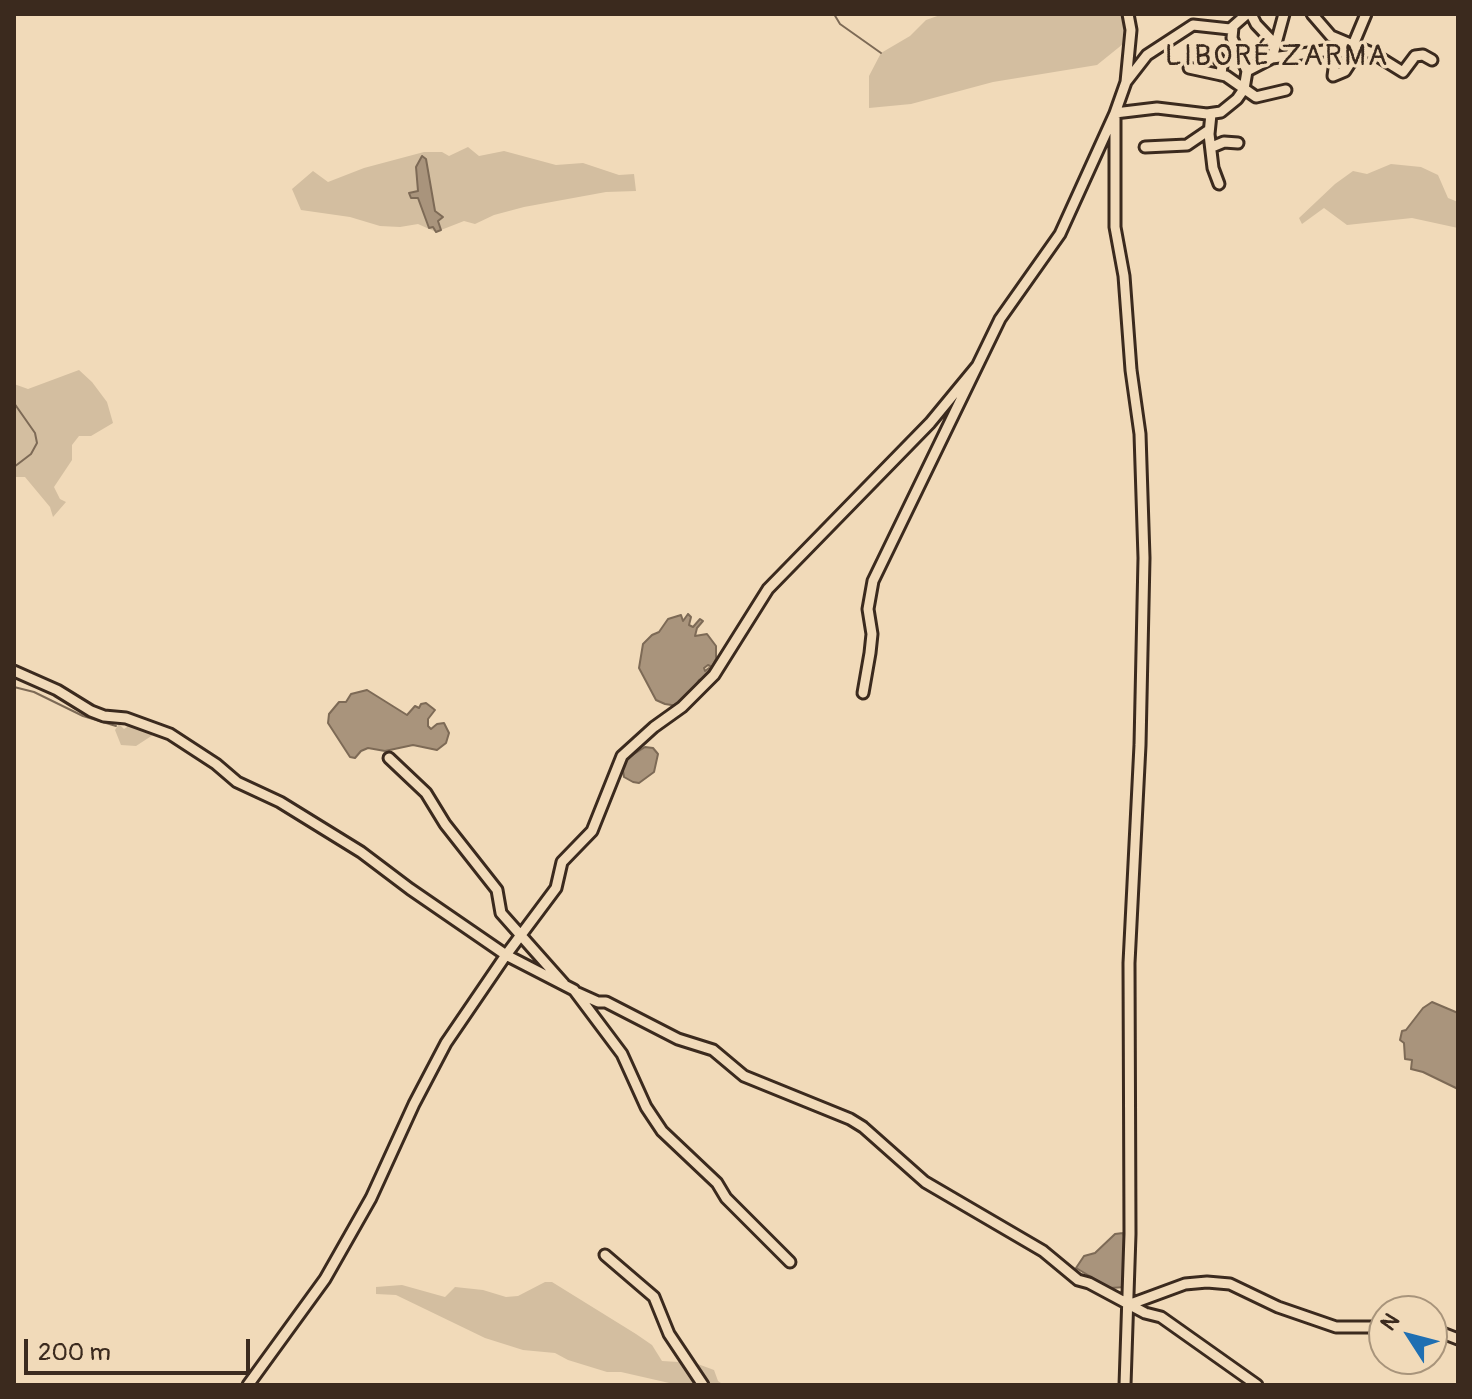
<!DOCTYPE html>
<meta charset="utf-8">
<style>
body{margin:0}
#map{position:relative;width:1472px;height:1399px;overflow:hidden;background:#f1dab9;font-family:Pangolin,sans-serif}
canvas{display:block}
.frame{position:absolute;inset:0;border:16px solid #3b2a1e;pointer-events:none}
.north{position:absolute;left:1368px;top:1295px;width:80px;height:80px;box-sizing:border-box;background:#f1dab9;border:2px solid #a8947b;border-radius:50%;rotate:306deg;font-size:22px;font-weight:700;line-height:32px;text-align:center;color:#3b2a1e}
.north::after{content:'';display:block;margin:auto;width:28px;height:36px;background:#1f6fb2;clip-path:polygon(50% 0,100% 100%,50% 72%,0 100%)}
.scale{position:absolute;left:24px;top:1339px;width:226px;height:36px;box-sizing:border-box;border:4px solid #3b2a1e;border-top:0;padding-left:10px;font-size:24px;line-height:28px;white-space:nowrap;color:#3b2a1e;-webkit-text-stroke:6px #f1dab9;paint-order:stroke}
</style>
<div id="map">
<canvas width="1472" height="1399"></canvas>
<div class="frame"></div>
<div class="north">N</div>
<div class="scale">200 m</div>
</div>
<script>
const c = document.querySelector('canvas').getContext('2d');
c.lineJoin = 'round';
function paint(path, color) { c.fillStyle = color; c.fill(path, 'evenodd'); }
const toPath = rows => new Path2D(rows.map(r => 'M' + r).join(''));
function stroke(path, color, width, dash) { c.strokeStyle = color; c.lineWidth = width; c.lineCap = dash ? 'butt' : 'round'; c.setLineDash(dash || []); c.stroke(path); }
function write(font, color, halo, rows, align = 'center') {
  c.font = font + ' Pangolin,sans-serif'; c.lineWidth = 7; c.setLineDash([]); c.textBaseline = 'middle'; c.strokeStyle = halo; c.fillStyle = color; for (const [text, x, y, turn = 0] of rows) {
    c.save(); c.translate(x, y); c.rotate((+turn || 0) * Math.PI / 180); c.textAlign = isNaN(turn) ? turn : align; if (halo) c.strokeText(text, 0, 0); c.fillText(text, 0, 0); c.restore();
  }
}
paint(toPath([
 [943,14,1122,14,1125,26,1123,44,1097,65,993,82,911,104,869,108,869,76,881,53,910,36,926,20],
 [468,147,479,156,504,151,556,165,583,163,619,175,634,174,636,191,606,192,524,207,494,215,475,224,464,221,441,230,430,193,426,160,416,167,418,191,409,193,418,198,428,227,433,226,436,232,418,224,400,227,380,226,350,217,301,210,292,189,313,171,328,182,364,168,424,152,442,152,449,156],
 [1391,164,1421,167,1438,175,1448,198,1458,202,1458,228,1412,218,1347,225,1324,208,1302,224,1299,218,1335,184,1353,171,1367,174],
 [79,370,92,382,107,402,113,423,91,436,79,436,72,445,72,460,54,487,60,499,66,502,53,517,50,507,25,477,14,477,14,384,28,389],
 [127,722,142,730,146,728,156,733,136,746,121,745,115,730,119,724,124,729,127,727,125,723],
 [545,1282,552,1282,636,1334,652,1345,662,1361,695,1363,714,1370,718,1381,724,1385,678,1385,621,1372,607,1372,568,1360,555,1353,523,1350,485,1338,396,1295,376,1294,376,1287,402,1285,445,1297,455,1287,483,1290,506,1297,518,1296]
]), '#d3bea0');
const water = toPath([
 [422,156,426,159,435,211,443,217,438,221,441,230,436,232,433,227,429,228,418,198,411,198,409,193,418,191,416,167,422,156],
 [688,614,691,617,689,625,693,627,700,619,703,621,697,628,695,636,707,634,716,646,716,659,712,667,708,665,704,668,705,671,709,668,713,671,710,676,699,680,688,697,678,706,665,704,656,700,639,668,643,644,652,635,659,632,668,619,681,615,683,621,688,614],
 [367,690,407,715,415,706,419,708,421,704,426,703,435,710,428,719,428,726,431,729,437,724,444,723,449,733,446,743,437,750,413,745,385,751,368,748,361,751,355,758,350,757,328,723,329,714,339,702,346,702,351,694,367,690],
 [645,747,653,748,658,754,654,772,639,783,633,782,624,777,622,765,626,759,645,747],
 [1432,1002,1458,1013,1458,1089,1423,1072,1411,1069,1412,1060,1405,1059,1404,1043,1400,1040,1402,1031,1406,1030,1423,1008,1432,1002],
 [1123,1233,1126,1244,1126,1287,1110,1288,1076,1268,1084,1256,1095,1253,1115,1234,1123,1233]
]);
paint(water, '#a9947c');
stroke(water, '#7d6a56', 2);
stroke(toPath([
 [834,14,840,24,881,53],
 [14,403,35,433,37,443,31,454,14,467],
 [14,687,34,692,83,716,116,726]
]), '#7d6a56', 2);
const street = toPath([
 [1251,14,1256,24,1274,43],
 [1312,14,1331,36,1374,54,1403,72,1415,56,1423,55,1432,60],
 [1353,45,1366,14],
 [1331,50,1335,61,1333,76],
 [1218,58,1222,65,1221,75],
 [1272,58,1284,14],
 [1189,68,1226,76,1256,97,1286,90],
 [1247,71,1272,58,1331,50,1338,39],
 [1333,76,1345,71,1360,48],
 [1126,82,1147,55,1193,25,1230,29,1247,14],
 [1211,114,1209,134,1213,168,1219,184],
 [1145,147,1187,145,1209,130],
 [1212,147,1224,142,1238,143],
 [14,671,57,690,91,711,104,716,126,718,170,734,216,764,237,782,280,802,361,852,410,889,506,955,574,990,622,1054,646,1107,662,1131,717,1183,726,1198,790,1262],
 [863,693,870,653,872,634,868,609,873,581,1000,319,1060,234,1115,113,1157,108,1207,114,1221,112,1237,99,1244,89,1247,71,1232,38,1233,27],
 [389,758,426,793,445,824,497,890,501,913,564,984],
 [578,993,598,1002,606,1002,678,1039,713,1050,744,1076,850,1119,863,1127,925,1182,1043,1251,1078,1280,1089,1283,1145,1313,1161,1317,1257,1385],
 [605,1255,654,1297,669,1334,703,1385],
 [1128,1305,1185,1284,1207,1282,1230,1284,1278,1307,1336,1327,1384,1327],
 [1432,1329,1458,1339],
 [248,1385,325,1279,371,1198,414,1104,446,1043,506,955,556,888,562,862,592,831,622,756,654,727,682,707,714,675,768,589,930,423,977,366],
 [1125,1385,1130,1234,1129,963,1140,745,1144,558,1140,434,1131,370,1124,276,1115,227,1115,113,1126,82,1131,30,1128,14]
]);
stroke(street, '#3b2a1e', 15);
stroke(street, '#f1dab9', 9);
c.letterSpacing = '2px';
write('30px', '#3b2a1e', '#f1dab9', [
 ["LIBORÉ ZARMA",1277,57]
]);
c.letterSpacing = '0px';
</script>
